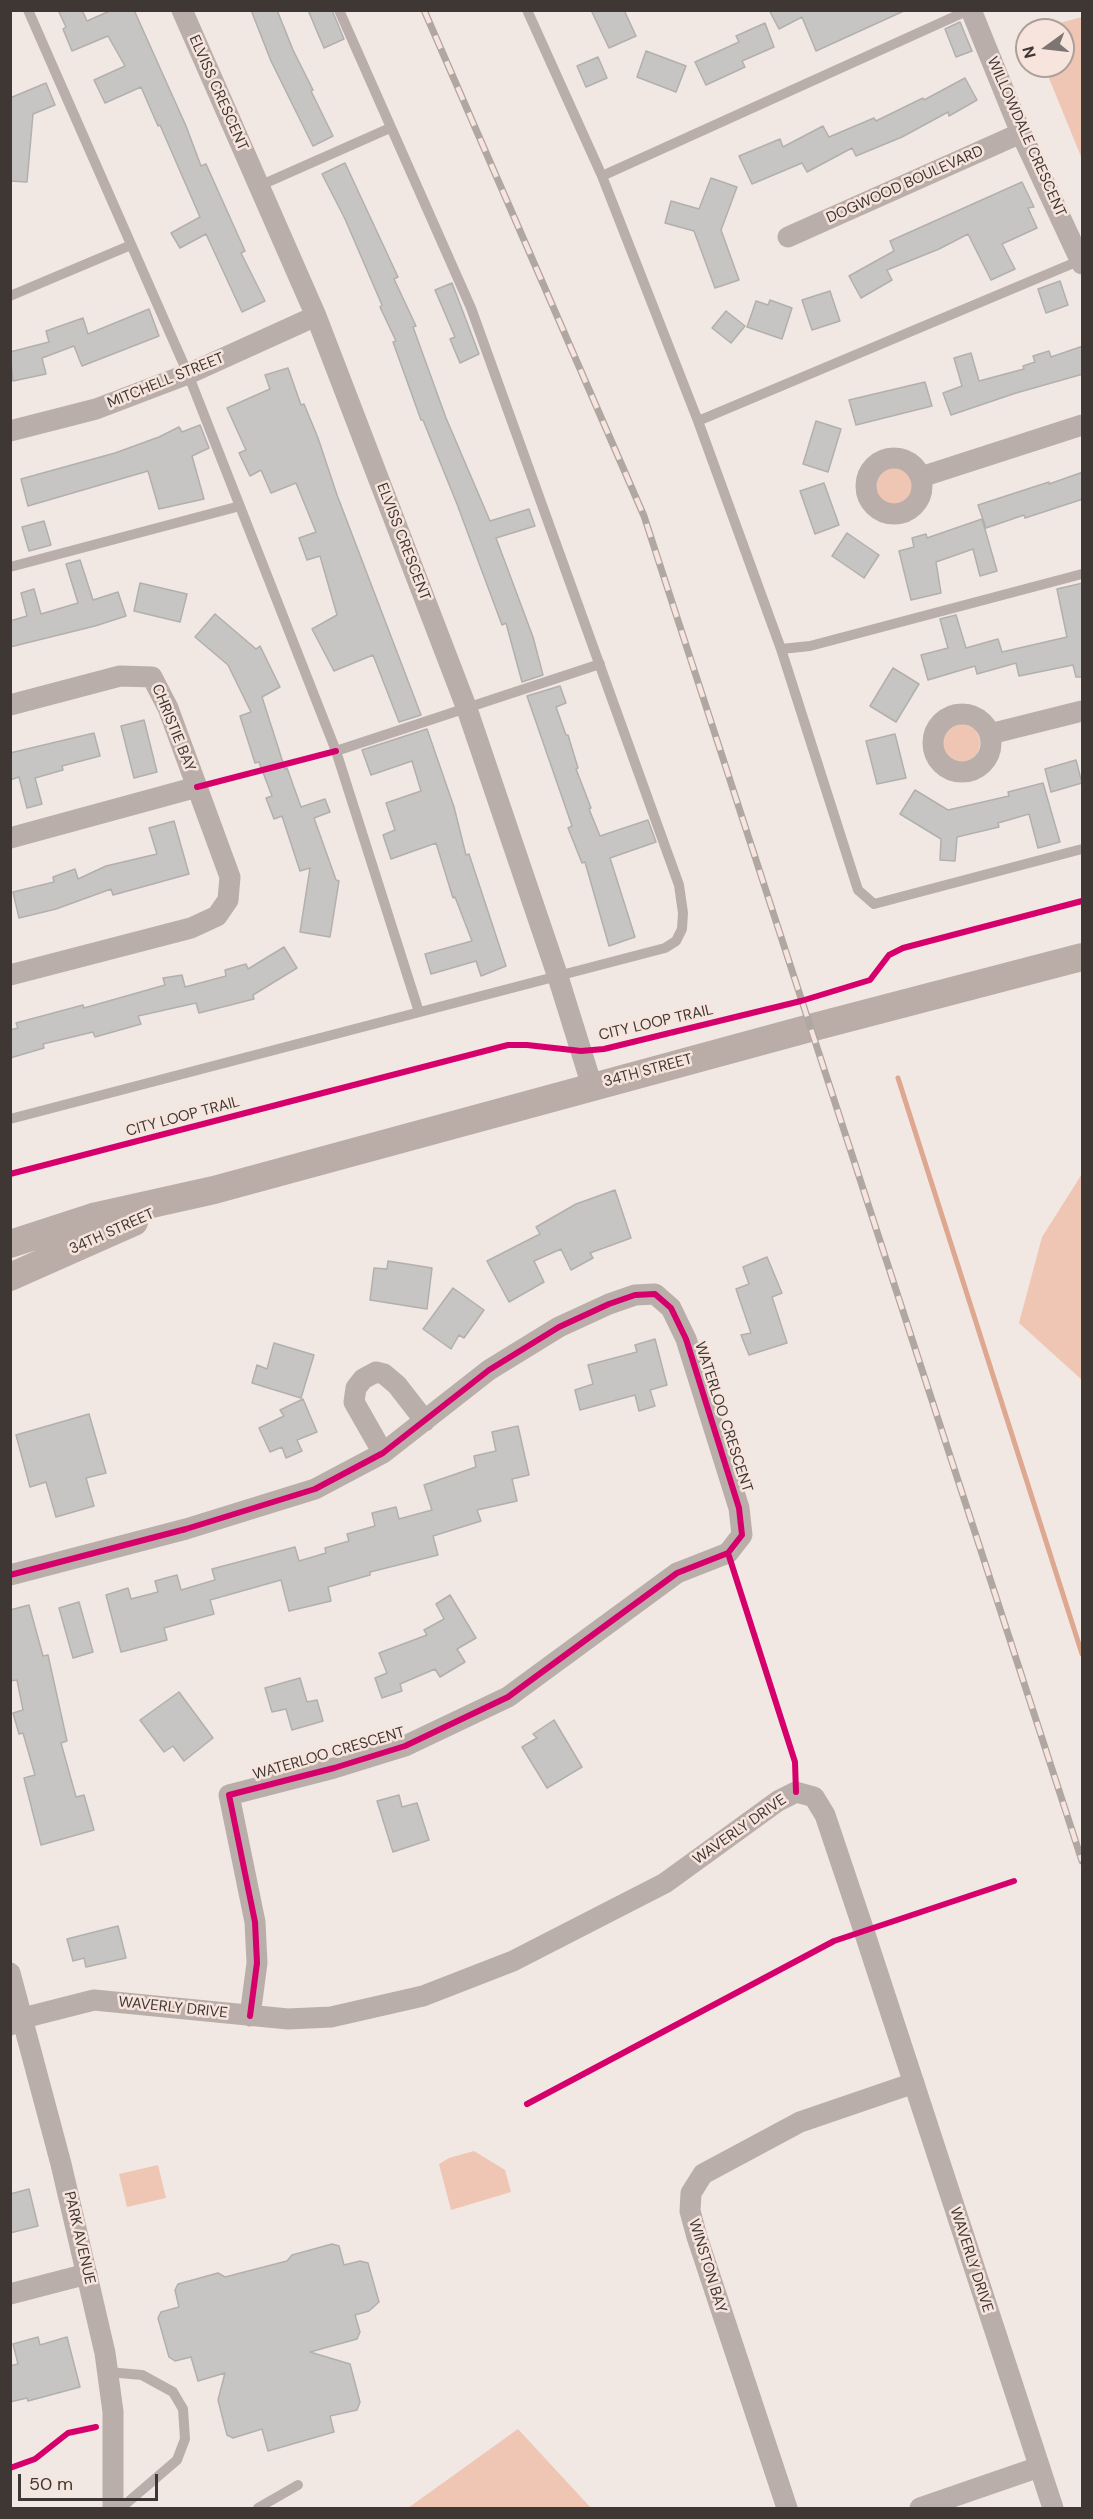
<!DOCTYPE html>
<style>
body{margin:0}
#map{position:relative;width:1093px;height:2519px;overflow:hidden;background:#f1e7e3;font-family:"DM Sans",sans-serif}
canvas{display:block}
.frame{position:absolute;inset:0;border:12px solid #3e3734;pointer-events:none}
.north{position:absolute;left:1015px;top:18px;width:60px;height:60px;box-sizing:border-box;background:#f7e5dd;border:2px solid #ad9f99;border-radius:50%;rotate:255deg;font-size:16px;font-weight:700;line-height:24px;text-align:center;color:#3e3734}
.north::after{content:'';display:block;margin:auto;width:21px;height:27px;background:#7d7571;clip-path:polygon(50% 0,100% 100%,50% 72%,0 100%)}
.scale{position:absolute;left:18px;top:2474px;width:140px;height:27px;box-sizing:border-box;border:3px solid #3e3734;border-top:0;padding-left:8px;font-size:18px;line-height:21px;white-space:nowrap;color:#3e3734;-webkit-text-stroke:4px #f7e5dd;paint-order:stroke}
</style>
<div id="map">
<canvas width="1093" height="2519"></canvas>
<div class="frame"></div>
<div class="north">N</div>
<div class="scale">50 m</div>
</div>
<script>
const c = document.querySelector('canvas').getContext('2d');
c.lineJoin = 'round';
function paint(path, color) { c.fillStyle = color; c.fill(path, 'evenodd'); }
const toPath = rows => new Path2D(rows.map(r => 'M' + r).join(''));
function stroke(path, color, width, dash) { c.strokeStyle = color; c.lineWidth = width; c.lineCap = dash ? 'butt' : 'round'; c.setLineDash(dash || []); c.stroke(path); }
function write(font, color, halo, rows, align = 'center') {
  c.font = font + ' "DM Sans",sans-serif'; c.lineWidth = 5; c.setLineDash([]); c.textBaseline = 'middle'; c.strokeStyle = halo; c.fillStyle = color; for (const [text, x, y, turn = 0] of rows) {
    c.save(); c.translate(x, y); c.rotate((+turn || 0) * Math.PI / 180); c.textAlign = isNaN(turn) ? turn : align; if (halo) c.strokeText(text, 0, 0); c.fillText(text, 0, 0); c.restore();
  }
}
paint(toPath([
 [1082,17,1082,159,1044,66,1063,66,1063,30,1033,30],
 '875 486a19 19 0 1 1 38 0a19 19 0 1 1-38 0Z',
 '942 743a19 19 0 1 1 38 0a19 19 0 1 1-38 0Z',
 [1082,1174,1082,1380,1019,1323,1042,1237],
 [474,2151,505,2170,511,2192,451,2210,439,2164,449,2158],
 [158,2165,166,2198,127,2207,119,2174],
 [518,2429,591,2508,408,2508]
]), '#efc6b4');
stroke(toPath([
 [898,1078,1082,1654]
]), '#dea890', 5);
const building = toPath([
 [58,10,82,10,87,21,112,10,134,10,186,126,201,166,206,164,245,251,241,253,265,301,242,312,206,234,180,248,171,233,200,217,160,125,158,126,141,87,105,103,94,80,125,66,108,36,72,51,63,29,66,27,58,10],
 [251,10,277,10,293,50,313,90,311,91,333,136,313,146,271,61,251,10],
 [308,10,332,10,344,39,324,48,308,10],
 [591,10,624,10,636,36,609,48,591,10],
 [769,10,906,10,816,51,802,17,779,29,769,10],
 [960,22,972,51,956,57,945,29,960,22],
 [765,23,774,47,742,61,745,67,706,85,695,62,739,42,736,36,765,23],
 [646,51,686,66,676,92,637,77,646,51],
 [598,57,607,78,586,87,577,66,598,57],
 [965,78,977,100,949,116,948,112,902,137,856,156,852,148,807,172,802,163,752,184,739,156,780,139,783,147,823,126,829,137,874,118,876,121,923,98,924,100,965,78],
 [46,83,55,105,33,114,27,182,10,181,10,98,46,83],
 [345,163,398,277,394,279,416,326,413,327,446,418,490,521,529,509,535,526,496,538,533,637,543,675,522,682,506,623,502,625,457,504,423,420,421,420,393,342,396,341,380,307,382,305,345,219,322,174,345,163],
 [711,178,737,187,721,230,739,280,715,288,694,231,665,223,671,201,699,209,711,178],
 [1022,182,1034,207,1028,208,1037,228,1002,244,1015,269,991,280,968,234,939,249,887,270,892,280,861,298,849,276,894,251,890,241,1022,182],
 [1060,281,1068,305,1046,313,1038,289,1060,281],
 [452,283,479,354,460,363,450,339,455,337,435,290,452,283],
 [830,291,840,321,812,330,802,300,830,291],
 [770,300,792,308,782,339,747,327,756,301,768,305,770,300],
 [149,309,159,336,82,366,74,346,42,358,46,374,13,381,10,352,49,342,46,331,83,318,88,334,149,309],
 [726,311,745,326,731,343,712,328,726,311],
 [1083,346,1083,374,1016,393,951,415,943,393,962,386,954,358,971,353,979,381,1024,369,1023,366,1035,362,1033,356,1049,351,1051,357,1083,346],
 [288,368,301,405,304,404,318,438,337,495,421,715,399,722,373,655,334,671,312,629,337,615,320,556,307,560,299,538,316,532,296,483,271,493,261,470,250,476,239,453,246,450,227,408,270,389,265,375,288,368],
 [925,382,932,406,856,425,849,400,925,382],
 [816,421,841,429,828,472,803,464,816,421],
 [200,425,209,448,192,456,204,499,159,509,148,471,28,506,21,479,115,453,159,437,179,427,182,432,200,425],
 [1083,472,1083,499,1025,518,1024,515,986,528,978,505,1049,482,1049,484,1083,472],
 [824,483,839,525,815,534,800,491,824,483],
 [982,519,997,571,980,576,973,549,936,562,941,593,911,600,899,551,914,547,912,538,926,534,927,538,982,519],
 [44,521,51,545,29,551,22,527,44,521],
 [847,533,879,555,864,578,832,556,847,533],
 [80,560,93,600,118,592,126,616,95,626,10,647,10,621,27,616,21,593,34,589,41,614,78,603,66,564,80,560],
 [140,583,187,594,180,622,134,611,140,583],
 [1083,583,1083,677,1076,677,1073,665,1019,676,1016,663,977,674,975,666,928,680,921,655,948,648,940,619,956,615,966,648,998,639,1002,652,1067,637,1057,589,1083,583],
 [215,614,256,649,260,646,280,687,262,697,285,769,287,768,301,807,325,799,330,812,314,818,336,880,339,881,330,937,300,932,310,868,300,871,282,816,274,819,266,798,272,796,259,762,255,763,240,716,251,712,228,665,195,637,215,614],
 [893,668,919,684,896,722,870,706,893,668],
 [560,686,566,703,556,707,566,735,568,735,578,768,576,769,591,808,589,809,600,836,648,820,656,842,610,858,635,937,609,946,585,862,582,863,568,828,572,826,527,696,560,686],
 [144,720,157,772,134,778,121,726,144,720],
 [427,729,454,807,466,855,469,854,506,966,481,976,476,961,431,974,425,954,472,941,455,897,453,898,436,843,391,859,383,835,395,830,386,803,421,791,412,761,371,775,362,750,427,729],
 [94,733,100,756,62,766,63,770,35,778,42,804,27,808,19,777,10,780,10,753,94,733],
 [895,734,906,778,877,784,866,741,895,734],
 [1076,760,1082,783,1051,792,1045,769,1076,760],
 [1043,783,1060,842,1038,848,1029,814,998,823,999,827,957,837,955,861,940,860,941,839,900,814,915,790,948,810,1009,796,1008,792,1043,783],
 [174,821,189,874,113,895,111,889,56,909,19,918,13,892,54,882,53,877,75,869,78,879,106,866,157,854,149,828,174,821],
 [284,947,297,968,253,995,254,999,199,1013,196,1003,138,1016,141,1024,95,1037,93,1032,43,1044,44,1048,10,1058,10,1030,18,1028,16,1023,83,1005,84,1008,165,985,163,978,182,975,185,987,226,976,225,970,246,964,248,969,284,947],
 [615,1190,631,1238,590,1253,593,1258,571,1270,561,1249,534,1261,544,1282,509,1302,487,1261,540,1234,536,1227,576,1204,615,1190],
 [767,1257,782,1293,772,1297,787,1343,749,1355,741,1335,751,1333,736,1289,749,1284,743,1267,767,1257],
 [388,1261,432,1268,427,1309,370,1300,374,1268,387,1269,388,1261],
 [453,1288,484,1310,464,1338,459,1335,451,1349,423,1329,453,1288],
 [655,1339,667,1385,650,1390,655,1406,639,1411,635,1395,580,1410,575,1390,593,1384,588,1365,637,1352,635,1345,655,1339],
 [274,1343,314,1355,301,1398,252,1383,257,1365,267,1369,274,1343],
 [303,1399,317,1432,297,1440,302,1451,286,1458,282,1447,270,1452,259,1428,284,1416,280,1410,303,1399],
 [89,1414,106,1473,86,1478,94,1506,56,1517,46,1482,30,1487,16,1435,89,1414],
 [518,1426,529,1475,512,1479,517,1501,477,1510,481,1521,433,1536,438,1555,370,1572,370,1575,328,1587,331,1601,289,1611,281,1580,210,1600,214,1614,164,1628,167,1640,121,1652,106,1595,128,1588,131,1599,158,1592,155,1581,177,1575,181,1590,215,1580,212,1569,295,1547,299,1561,326,1553,325,1548,349,1541,347,1534,375,1526,372,1513,396,1507,399,1519,432,1510,424,1485,476,1467,474,1456,496,1451,492,1432,518,1426],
 [450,1595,476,1638,457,1649,465,1662,440,1677,435,1669,400,1684,402,1691,382,1698,375,1678,387,1673,379,1653,427,1635,424,1630,444,1619,436,1604,450,1595],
 [79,1602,93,1652,73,1658,59,1608,79,1602],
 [29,1605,43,1656,48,1655,67,1741,61,1743,76,1797,84,1795,94,1830,41,1845,24,1778,35,1775,23,1733,19,1734,13,1713,23,1710,17,1680,10,1681,10,1610,29,1605],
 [300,1678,307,1702,317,1700,323,1721,292,1730,286,1709,272,1712,265,1688,300,1678],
 [179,1692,213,1738,184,1761,173,1746,164,1752,140,1720,179,1692],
 [554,1720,582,1767,547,1788,522,1747,537,1738,533,1734,554,1720],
 [399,1795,402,1807,417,1803,429,1840,393,1852,377,1801,399,1795],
 [118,1926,126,1958,86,1967,84,1958,73,1961,67,1939,118,1926],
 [29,2189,38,2226,10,2233,10,2194,29,2189],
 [332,2244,339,2246,344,2265,360,2261,368,2263,379,2302,369,2311,355,2315,360,2332,357,2339,310,2352,350,2364,360,2402,357,2410,330,2416,334,2432,268,2451,262,2429,233,2438,227,2435,218,2400,225,2373,198,2381,191,2357,175,2361,169,2357,158,2318,161,2312,179,2307,175,2290,178,2284,218,2273,225,2277,287,2261,292,2255,332,2244],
 [38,2337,40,2345,67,2337,80,2387,28,2401,27,2398,10,2402,10,2366,18,2364,13,2344,38,2337]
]);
paint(building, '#c7c5c4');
stroke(building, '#b1b0ae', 1.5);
stroke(toPath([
 [28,10,188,374,336,751,419,1012],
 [527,10,602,176,698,421,781,649,858,890,874,904,1082,849],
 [602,176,969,10],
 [259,186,390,128],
 [10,296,131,245],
 [698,421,1081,260],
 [10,567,240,506],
 [781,649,810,646,1082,574],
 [336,751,600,664],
 [10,1119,665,948,676,941,682,929,683,913,679,885,471,308,339,10],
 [108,2372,142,2375,173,2392,183,2409,185,2439,177,2460,121,2508],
 [258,2508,298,2485]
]), '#baaeaa', 10);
stroke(toPath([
 [182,10,316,316,467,709,558,977,592,1086],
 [971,10,1021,133,1082,264],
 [788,237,1021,133],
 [10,431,96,409,188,374,316,316],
 '866 486a28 28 0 1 1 56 0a28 28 0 1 1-56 0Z',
 [921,477,1082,425],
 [10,705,120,676,152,677,168,708,230,877,228,900,217,916,191,928,10,975],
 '933 743a29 29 0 1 1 58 0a29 29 0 1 1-58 0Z',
 [990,734,1082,711],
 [10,838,197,787],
 [383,1453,354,1402,356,1388,363,1379,376,1372,384,1374,397,1385,425,1421],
 [10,1575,186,1529,315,1489,383,1453,489,1370,559,1327,609,1304,635,1295,655,1294,671,1308,686,1339,739,1508,742,1535,728,1553,677,1573,508,1697,405,1746,334,1768,229,1795,255,1922,257,1963,250,2016],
 [10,1973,61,2164,105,2353,113,2412,113,2508],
 [10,2025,23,2018,94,2000,288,2019,331,2017,423,1996,513,1961,665,1883,778,1801,796,1792,814,1797,825,1815,864,1931,1053,2508],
 [10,2294,87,2274],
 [787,2508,697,2237,690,2211,691,2193,703,2174,800,2122,914,2083],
 [920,2508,1039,2467]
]), '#baaeaa', 21);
stroke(toPath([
 [10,1244,93,1217,214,1190,810,1028,1082,957],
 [10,1277,134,1222]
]), '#baada8', 28);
const rail = toPath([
 [424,10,644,516,1082,1861]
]);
stroke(rail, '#b0a6a2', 7);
stroke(rail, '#f7e5dd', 4.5, [14]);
stroke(toPath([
 [197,787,336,751],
 [10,1174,508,1045,527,1045,581,1051,604,1049,801,1001,870,980,889,955,903,948,1082,901],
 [728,1553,795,1762,796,1792],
 [10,1575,186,1529,315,1489,383,1453,489,1370,559,1327,609,1304,635,1295,655,1294,671,1308,686,1339,739,1508,742,1535,728,1553,677,1573,508,1697,405,1746,334,1768,229,1795,255,1922,257,1963,250,2016],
 [527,2104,834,1941,1014,1881],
 [10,2468,35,2459,68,2433,96,2427]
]), '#d6006c', 6);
write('15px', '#3e3734', '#f7e5dd', [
 ["ELVISS CRESCENT",218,93,66],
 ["WILLOWDALE CRESCENT",1026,137,66],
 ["DOGWOOD BOULEVARD",905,185,-24],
 ["MITCHELL STREET",166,381,-22],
 ["ELVISS CRESCENT",403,542,69],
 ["CHRISTIE BAY",173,728,68],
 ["CITY LOOP TRAIL",656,1023,-13],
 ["34TH STREET",648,1071,-15],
 ["CITY LOOP TRAIL",183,1117,-15],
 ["34TH STREET",112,1232,-24],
 ["WATERLOO CRESCENT",723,1417,72],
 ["WATERLOO CRESCENT",329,1754,-16],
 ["WAVERLY DRIVE",740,1830,-35],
 ["WAVERLY DRIVE",173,2008,6],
 ["PARK AVENUE",79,2238,77],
 ["WAVERLY DRIVE",971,2260,72],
 ["WINSTON BAY",707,2266,73]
]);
</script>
